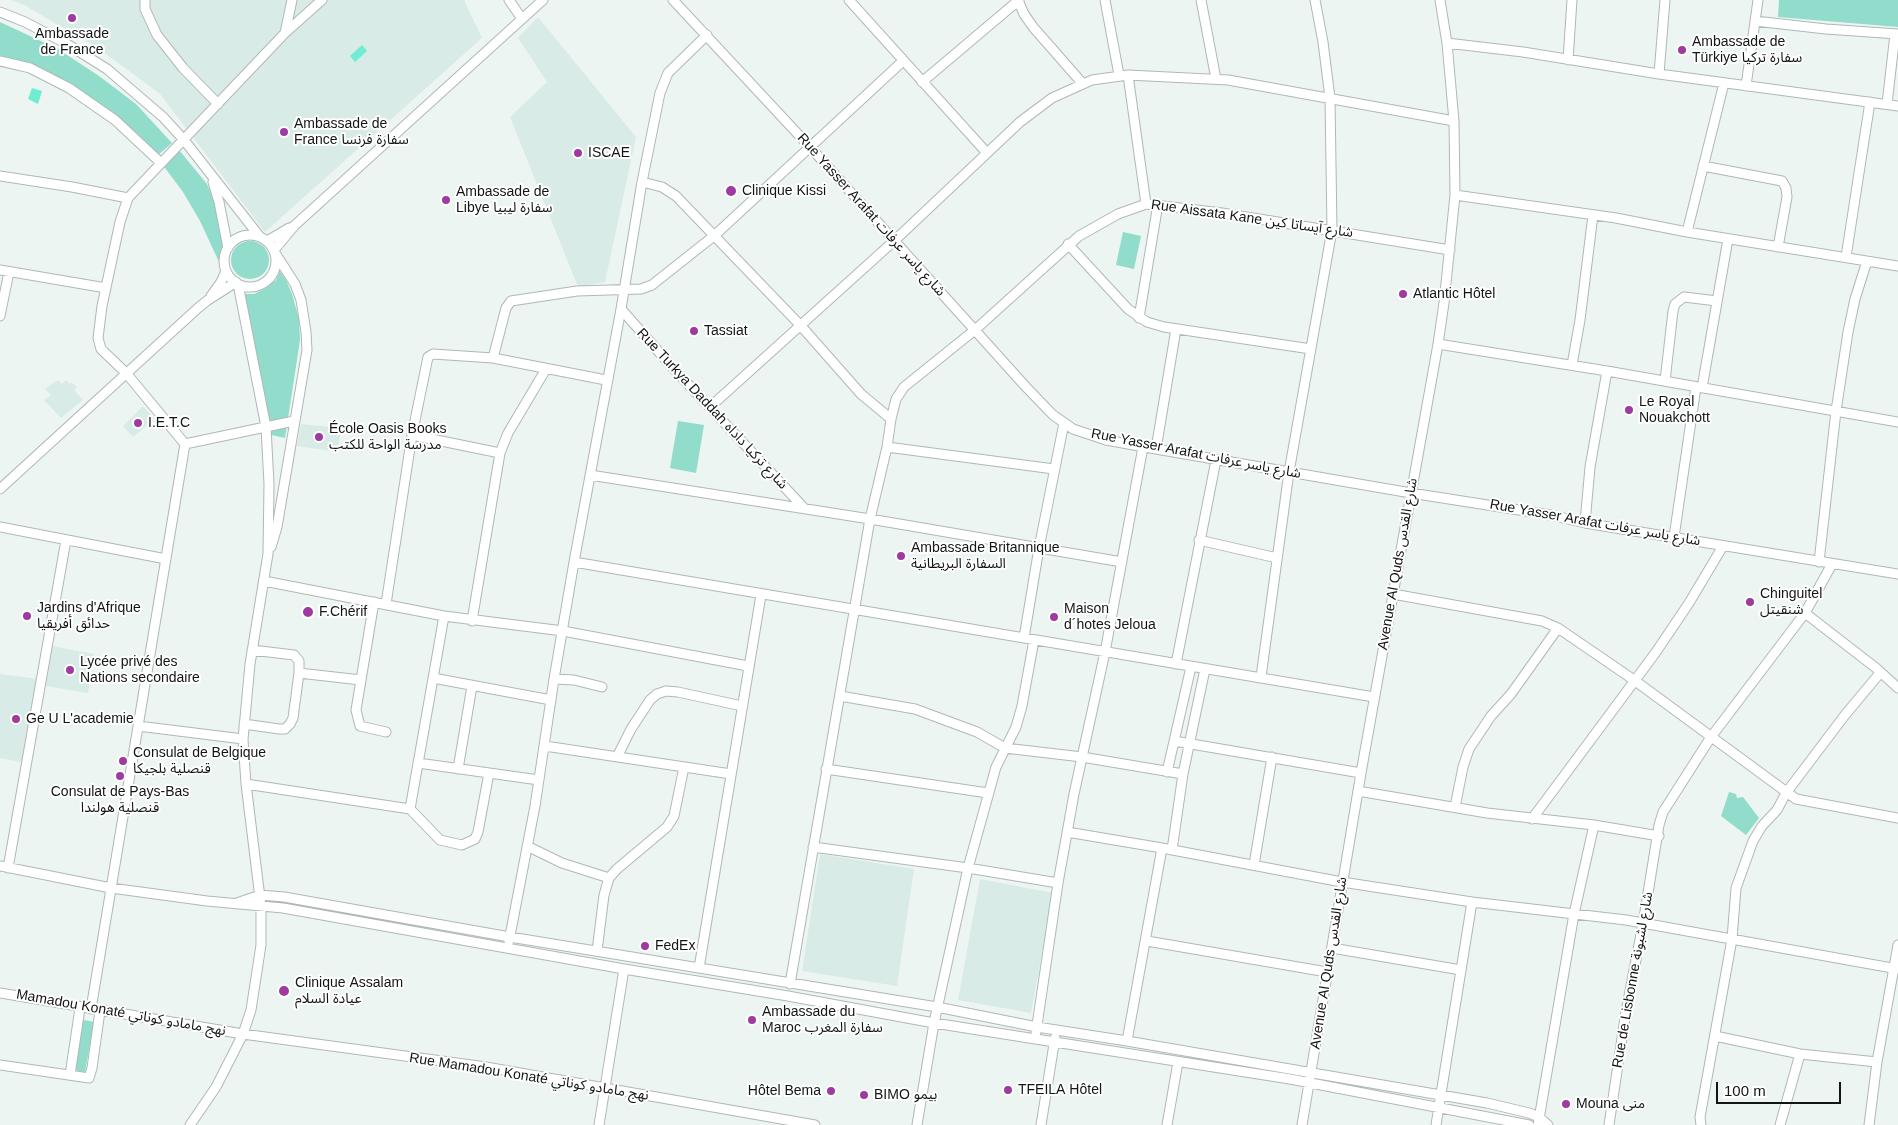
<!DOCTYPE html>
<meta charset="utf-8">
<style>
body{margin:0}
#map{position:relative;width:1898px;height:1125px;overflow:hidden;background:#ecf5f2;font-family:Helvetica,sans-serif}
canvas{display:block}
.scale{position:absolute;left:1716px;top:1082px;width:125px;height:22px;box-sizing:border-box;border:2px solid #121514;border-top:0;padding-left:6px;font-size:15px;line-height:18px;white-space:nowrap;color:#121514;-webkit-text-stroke:4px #fff;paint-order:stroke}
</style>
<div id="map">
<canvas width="1898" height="1125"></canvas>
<div class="scale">100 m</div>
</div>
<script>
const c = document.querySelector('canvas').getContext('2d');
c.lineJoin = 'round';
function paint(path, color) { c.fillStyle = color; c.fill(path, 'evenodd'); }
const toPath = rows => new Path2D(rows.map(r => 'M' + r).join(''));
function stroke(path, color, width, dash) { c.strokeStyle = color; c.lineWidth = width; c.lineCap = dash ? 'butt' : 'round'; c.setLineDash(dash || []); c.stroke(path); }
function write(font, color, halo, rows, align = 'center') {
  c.font = font + ' Helvetica,"Noto Sans Arabic",sans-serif'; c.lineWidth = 4; c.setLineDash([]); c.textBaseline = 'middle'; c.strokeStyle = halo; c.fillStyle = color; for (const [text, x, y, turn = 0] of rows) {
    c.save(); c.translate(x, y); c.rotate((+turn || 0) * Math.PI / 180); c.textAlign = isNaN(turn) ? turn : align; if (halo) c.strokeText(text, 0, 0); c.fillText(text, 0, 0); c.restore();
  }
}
paint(toPath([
 [11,0,464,0,482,38,265,232,160,94,98,48,24,5],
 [538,17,636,137,605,282,578,287,510,117,547,82,518,38],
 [58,380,62,384,66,380,70,384,72,383,77,387,74,390,83,400,61,418,44,400,51,395,45,389],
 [143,406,154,419,133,437,123,426],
 [301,424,341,428,338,452,297,446],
 [52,646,94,654,88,693,45,686],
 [0,674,39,679,25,763,0,758],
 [820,854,914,869,897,986,802,971],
 [980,879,1053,893,1031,1013,958,1000]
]), '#d9ebe6');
paint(toPath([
 [1779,0,1898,0,1898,27,1778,17],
 [0,22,58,49,99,76,136,104,172,143,151,161,134,139,76,87,28,63,0,59],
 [179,150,207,184,218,210,223,247,220,264,200,221,183,192,162,164],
 [1123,232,1141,236,1134,269,1116,265],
 '231 260a19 19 0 1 1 38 0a19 19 0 1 1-38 0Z',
 [279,270,286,280,292,294,299,319,300,340,285,438,271,435,240,294,254,294,266,288,276,280],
 [678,421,704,425,696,473,670,468],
 [1729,792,1736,794,1737,798,1743,797,1759,818,1746,835,1721,816],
 [80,1019,94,1022,85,1072,72,1070]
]), '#91dcca');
paint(toPath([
 [362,45,367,51,355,62,350,56],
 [32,88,42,91,38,104,28,99]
]), '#6fecd1');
const minor = toPath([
 [145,0,145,9,157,35,183,68,218,104],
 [509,0,522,19],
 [673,0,810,147,1026,387,1053,415,1073,429,1106,440,1156,449,1411,493,1551,515,1585,523,1898,574],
 [849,0,987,153],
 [1018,0,1024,14,1033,27,1083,84],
 [1105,0,1119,75],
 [1201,0,1216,79],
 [0,12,25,22,67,44,107,69,163,117,184,140,260,237],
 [1755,21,1826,29,1898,34],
 [285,33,322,0],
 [1447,43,1523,52,1659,74,1898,106],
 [1568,60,1572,0],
 [0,61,30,68,69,88,115,120,161,163],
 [1659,74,1665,0],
 [1128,75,1146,204],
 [922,82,1019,0],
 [1746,86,1758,0],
 [1887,104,1895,34],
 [1703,166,1782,181,1786,188,1787,197,1778,247],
 [0,176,72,187,128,198],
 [213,182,219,202,228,248],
 [642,182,662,187,676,196,801,326,861,394,891,419],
 [1455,195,1616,218,1687,232,1898,266],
 [1687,232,1724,83],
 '224 261a26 26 0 1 1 52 0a26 26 0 1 1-52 0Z',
 [267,241,289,228],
 [1068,244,1128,309,1147,322,1164,327,1311,349],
 [274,250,294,226,543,0],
 [1846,257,1870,102],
 [0,270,106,288],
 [211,296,221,282,226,271],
 [621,309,674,369,804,508],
 [0,316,9,272],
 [1139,318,1158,204],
 [1438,344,1607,371,1898,422],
 [493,358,506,308,511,301,577,291,641,289,652,285,715,235,903,61],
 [1572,365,1580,320,1593,215],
 [1665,381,1673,311,1675,304,1684,297,1717,301],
 [1702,388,1728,239],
 [710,407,894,241,1020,122,1052,98,1092,80,1128,75,1228,80,1454,121],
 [412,435,500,453],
 [185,444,294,421],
 [887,447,1054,469],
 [1156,449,1176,329],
 [590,475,870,519,1122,562],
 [0,489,198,308,208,300,236,282],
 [1585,523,1590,467,1607,371],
 [0,527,166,559],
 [1674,537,1696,387],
 [1199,540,1277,558],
 [271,547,277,527,307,350,306,332,301,300,295,284,275,253],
 [574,562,1374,697],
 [1819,562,1836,411,1848,332,1855,299,1867,261],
 [264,581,444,616,563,631,748,666],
 [1393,594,1542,621,1558,628,1634,680,1796,799,1898,818],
 [374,602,356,710,360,726,386,732],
 [386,604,412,435,428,357,433,354,493,358,606,380],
 [1805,613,1876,668,1898,688],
 [472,621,500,453,508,433,546,369],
 [1024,638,1039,548,1064,423],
 [1176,664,1216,460],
 [299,673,361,680],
 [1261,677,1289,472,1332,230,1330,98,1323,42,1315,0],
 [433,678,551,700],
 [554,679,574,680,602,687],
 [840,696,915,709,977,732,1005,748,1082,757,1183,774],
 [244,724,279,729,285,729,290,724,293,718,299,673,299,661,294,655,252,650],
 [138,726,243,739],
 [1174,741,1361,773],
 [545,746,731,774],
 [617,757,631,729,650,700,657,694,666,691,678,692,742,706],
 [418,763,539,780],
 [458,769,472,686],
 [826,769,988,793],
 [1167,772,1191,667],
 [246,784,410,809,440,840,462,845,475,839,478,832,489,773],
 [1358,791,1487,813,1594,825,1659,836],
 [1455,807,1463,767,1469,749,1491,716,1511,694,1558,628],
 [410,809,444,616],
 [1532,819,1656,652,1689,603,1723,546],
 [1067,832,1162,848,1342,882,1472,902,1626,920,1898,969],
 [527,846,562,863,609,878],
 [813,847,968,868,1058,883],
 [1172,850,1183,774,1205,669],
 [1254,865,1272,757],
 [0,866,111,888,207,901,283,908,624,969,788,996,934,1023,1290,1079,1529,1125],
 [8,868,66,540],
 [237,903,260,895,284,897,510,937,937,1007,1037,1027,1127,1041,1487,1103,1529,1113,1539,1117,1548,1125],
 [509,941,535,806,554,679,574,562,621,309,642,182,660,93,668,73,707,35],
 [1147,941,1327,972],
 [1332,948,1461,970],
 [597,951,604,895,609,878,617,869,667,827,674,816,684,767],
 [699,968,761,595],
 [790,984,870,519,887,447,891,419,896,399,904,387,976,329,1079,236,1118,214,1146,204,1222,213,1450,250],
 [0,993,243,1034,486,1067,815,1125],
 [91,1009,185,444,126,373,101,349,98,338,102,306,120,222,128,198,285,33,292,0],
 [1036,1032,1058,883,1074,794,1105,652,1143,447],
 [1715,1036,1800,1054,1877,1062],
 [1127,1041,1162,848],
 [0,1065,89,1078,92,1068,100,1011],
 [70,1075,80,1008],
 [190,1125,216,1087,243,1034,251,1010,261,945,261,906,246,784,243,739,250,664,268,554,269,484,266,427,238,284],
 [599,1125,624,969],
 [917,1125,934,1023,968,868,996,767,1016,727,1022,706,1034,640],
 [1041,1125,1055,1038],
 [1167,1125,1178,1062],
 [1302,1125,1361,773,1438,344,1444,303,1455,195,1454,121,1447,43,1440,0],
 [1436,1125,1472,902],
 [1538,1125,1574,914,1594,825],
 [1609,1125,1626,1011,1643,924,1659,825,1663,812,1711,737,1805,613,1832,564],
 [1701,1125,1700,1117,1732,939,1736,888,1753,841,1762,826,1777,810,1786,793,1845,715,1880,673],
 [1780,1125,1800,1054],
 [1869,1125,1877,1062,1898,945]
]);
stroke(minor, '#b0b8b6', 11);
stroke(minor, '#fff', 9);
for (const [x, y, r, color] of [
 [72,18,5,"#9e3aa0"],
 [1682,50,5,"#9e3aa0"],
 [284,132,5,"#9e3aa0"],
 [578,153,5,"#9e3aa0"],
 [731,191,6,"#9e3aa0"],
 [446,200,5,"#9e3aa0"],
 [1403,294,5,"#9e3aa0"],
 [694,331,5,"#9e3aa0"],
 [1629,410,5,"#9e3aa0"],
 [138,423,5,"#9e3aa0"],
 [319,437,5,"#9e3aa0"],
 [901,556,5,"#9e3aa0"],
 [1750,602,5,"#9e3aa0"],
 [308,612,6,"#9e3aa0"],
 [27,616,5,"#9e3aa0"],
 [1054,617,5,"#9e3aa0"],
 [70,670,5,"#9e3aa0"],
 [16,719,5,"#9e3aa0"],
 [123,761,5,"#9e3aa0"],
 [120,776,5,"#9e3aa0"],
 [645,946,5,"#9e3aa0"],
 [284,991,6,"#9e3aa0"],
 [752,1020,5,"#9e3aa0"],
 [1008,1090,5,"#9e3aa0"],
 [831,1091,5,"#9e3aa0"],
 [864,1095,5,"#9e3aa0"],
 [1566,1104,5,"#9e3aa0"]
]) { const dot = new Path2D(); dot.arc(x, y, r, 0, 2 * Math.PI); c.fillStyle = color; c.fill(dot); stroke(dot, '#fff', 2); }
write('14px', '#121514', '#fff', [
 ["Ambassade",72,34,"center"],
 ["de France",72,50,"center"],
 ["Ambassade de",1692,42],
 ["Türkiye سفارة تركيا",1692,58],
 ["Ambassade de",294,124],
 ["France سفارة فرنسا",294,140],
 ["ISCAE",588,153],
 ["Clinique Kissi",742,191],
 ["Ambassade de",456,192],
 ["Libye سفارة ليبيا",456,208],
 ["Atlantic Hôtel",1413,294],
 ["Tassiat",704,331],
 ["Le Royal",1639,402],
 ["Nouakchott",1639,418],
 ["I.E.T.C",148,423],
 ["École Oasis Books",329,429],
 ["مدرسة الواحة للكتب",329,445],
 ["Ambassade Britannique",911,548],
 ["السفارة البريطانية",911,564],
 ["Chinguitel",1760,594],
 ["شنقيتل",1760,610],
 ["Jardins d'Afrique",37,608],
 ["حدائق أفريقيا",37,624],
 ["Maison",1064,609],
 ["d´hotes Jeloua",1064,625],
 ["F.Chérif",319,612],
 ["Lycée privé des",80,662],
 ["Nations secondaire",80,678],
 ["Ge U L'academie",26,719],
 ["Consulat de Belgique",133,753],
 ["قنصلية بلجيكا",133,769],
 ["Consulat de Pays-Bas",120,792,"center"],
 ["قنصلية هولندا",120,808,"center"],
 ["FedEx",655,946],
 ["Clinique Assalam",295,983],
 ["عيادة السلام",295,999],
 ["Ambassade du",762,1012],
 ["Maroc سفارة المغرب",762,1028],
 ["TFEILA Hôtel",1018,1090],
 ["Hôtel Bema",821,1091,"right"],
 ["BIMO بيمو",874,1095],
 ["Mouna منى",1576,1104]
], 'left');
write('14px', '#121514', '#fff', [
 ["Rue Yasser Arafat شارع ياسر عرفات",871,215,48],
 ["Rue Aissata Kane شارع آيساتا كين",1252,219,8],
 ["Rue Turkya Daddah شارع تركيا داداه",712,409,47],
 ["Rue Yasser Arafat شارع ياسر عرفات",1196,454,11],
 ["Rue Yasser Arafat شارع ياسر عرفات",1595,523,10],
 ["Avenue Al Quds شارع القدس",1398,564,-80],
 ["Avenue Al Quds شارع القدس",1329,963,-81],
 ["Rue de Lisbonne شارع لشبونة",1633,980,-80],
 ["Mamadou Konaté نهج مامادو كوناتي",121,1013,10],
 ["Rue Mamadou Konaté نهج مامادو كوناتي",529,1077,9]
]);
</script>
